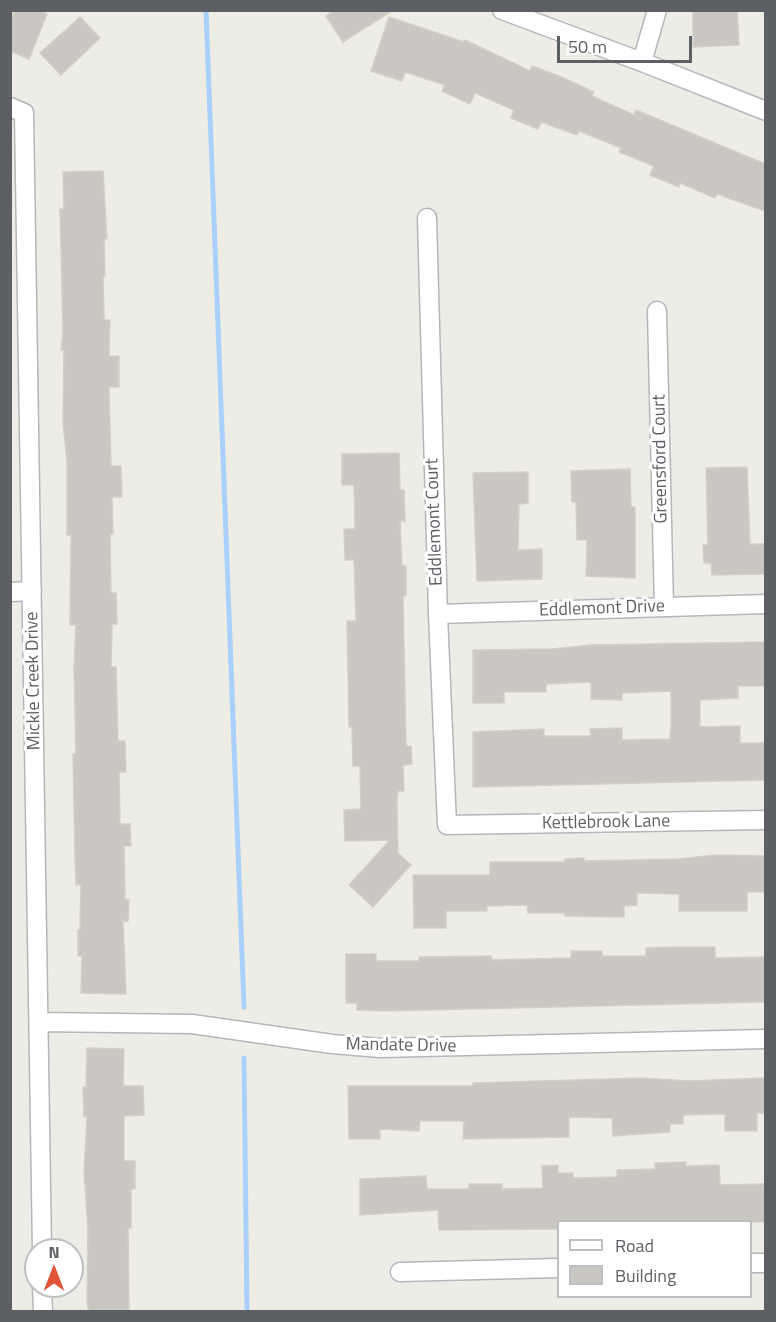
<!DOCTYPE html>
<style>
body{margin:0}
#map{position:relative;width:776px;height:1322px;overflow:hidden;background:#eeede5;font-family:"Titillium Web",sans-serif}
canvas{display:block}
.frame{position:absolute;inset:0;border:12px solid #5c5f64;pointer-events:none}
.legend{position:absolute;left:557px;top:1220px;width:195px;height:78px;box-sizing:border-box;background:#fff;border:2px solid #bebfc1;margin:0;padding:8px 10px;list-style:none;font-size:18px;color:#5c5f64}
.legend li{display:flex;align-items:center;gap:12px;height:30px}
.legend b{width:30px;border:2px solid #bebfc1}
.north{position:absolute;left:24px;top:1238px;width:60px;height:60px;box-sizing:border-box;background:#fff;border:2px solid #bebfc1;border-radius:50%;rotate:0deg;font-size:16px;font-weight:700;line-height:24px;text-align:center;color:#5c5f64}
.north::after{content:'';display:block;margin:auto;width:21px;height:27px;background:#e25337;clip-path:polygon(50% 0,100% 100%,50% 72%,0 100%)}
.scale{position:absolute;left:557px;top:36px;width:135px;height:27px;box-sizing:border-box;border:3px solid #5c5f64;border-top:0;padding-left:8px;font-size:18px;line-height:21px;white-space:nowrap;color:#5c5f64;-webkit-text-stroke:4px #fff;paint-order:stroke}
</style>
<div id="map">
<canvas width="776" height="1322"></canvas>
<div class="frame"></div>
<ul class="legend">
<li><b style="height:8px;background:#fff"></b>Road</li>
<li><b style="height:16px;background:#cac7c2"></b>Building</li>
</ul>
<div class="north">N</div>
<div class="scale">50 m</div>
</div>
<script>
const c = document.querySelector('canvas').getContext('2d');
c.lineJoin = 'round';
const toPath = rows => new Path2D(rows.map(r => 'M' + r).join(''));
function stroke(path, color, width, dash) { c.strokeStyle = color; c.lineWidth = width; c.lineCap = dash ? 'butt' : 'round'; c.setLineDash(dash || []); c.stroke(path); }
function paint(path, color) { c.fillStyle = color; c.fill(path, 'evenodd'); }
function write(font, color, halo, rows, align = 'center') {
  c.font = font + ' "Titillium Web",sans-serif'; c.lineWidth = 6; c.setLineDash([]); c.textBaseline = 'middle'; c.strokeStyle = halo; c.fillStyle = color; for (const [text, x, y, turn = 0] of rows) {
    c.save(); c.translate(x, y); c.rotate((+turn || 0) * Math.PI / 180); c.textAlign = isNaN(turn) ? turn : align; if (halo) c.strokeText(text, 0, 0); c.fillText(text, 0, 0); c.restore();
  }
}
stroke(toPath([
 [206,10,244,1007],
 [244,1058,247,1312]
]), '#a8d0fb', 5);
const building = toPath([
 [15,10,38,10,47,14,29,59,10,51,10,21,15,10],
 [335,10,393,10,343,42,326,16,335,10],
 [693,10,737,10,739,45,693,47,693,10],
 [80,17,100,38,61,75,40,53,80,17],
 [389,17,464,42,465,40,530,71,532,66,559,76,594,92,592,96,634,115,636,110,765,164,765,211,717,194,715,198,680,183,679,187,650,175,654,166,619,152,621,148,579,131,577,135,541,122,538,129,511,118,514,110,475,93,470,104,442,91,445,85,405,72,402,81,371,71,389,17],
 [103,171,107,239,104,239,105,276,103,276,104,320,110,320,109,356,119,356,119,387,109,387,111,466,121,466,122,497,112,497,113,534,110,534,111,593,116,593,117,624,112,624,111,667,116,667,118,741,125,741,126,772,119,772,120,824,130,824,131,846,124,846,125,899,129,900,128,921,123,921,126,994,81,993,82,956,78,956,78,930,80,930,81,884,76,885,75,857,73,754,76,754,74,668,76,625,70,625,71,535,67,535,67,461,63,423,64,350,61,350,63,332,60,209,64,209,63,172,103,171],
 [399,453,400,490,404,490,405,521,400,521,402,566,406,566,406,596,403,596,406,746,411,746,412,764,403,765,404,791,398,791,397,802,398,853,411,865,373,907,349,885,390,840,345,841,344,810,361,809,360,766,353,766,352,727,349,727,347,621,356,621,354,560,345,560,344,529,355,529,354,485,342,485,342,454,399,453],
 [747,467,750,544,765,544,765,574,712,575,711,563,704,563,703,545,708,545,706,468,747,467],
 [630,469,631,507,635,507,635,578,586,576,587,540,577,540,576,502,572,502,571,471,630,469],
 [528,472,528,503,519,504,518,550,542,549,542,579,477,581,473,473,528,472],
 [765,642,765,686,738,686,738,698,700,700,700,727,740,726,740,743,765,743,765,780,473,787,473,732,544,729,544,736,591,736,590,729,622,728,622,740,670,739,671,726,671,691,622,693,622,700,591,699,591,682,546,684,546,692,504,692,504,703,473,703,473,650,552,649,591,645,765,642],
 [715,855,765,856,765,892,747,892,747,911,679,911,679,894,637,893,637,905,624,906,624,917,565,916,565,913,528,913,527,905,487,906,487,911,446,911,446,928,414,928,413,875,490,875,490,862,565,862,565,859,584,858,584,861,678,859,715,855],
 [677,947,715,947,715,958,765,957,765,1002,383,1011,357,1010,357,1003,346,1003,346,954,376,954,376,961,419,961,419,957,491,956,492,960,531,959,571,958,571,951,602,951,602,956,646,956,646,948,677,947],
 [87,1048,124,1049,123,1086,143,1086,144,1115,124,1116,124,1161,135,1161,135,1189,131,1189,131,1228,128,1228,129,1311,89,1311,87,1303,88,1229,84,1172,87,1116,84,1117,83,1087,86,1087,87,1048],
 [643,1078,690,1081,765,1078,765,1113,757,1113,757,1131,725,1131,725,1114,683,1115,683,1124,670,1124,670,1132,613,1136,612,1118,569,1117,569,1137,463,1139,464,1121,420,1121,419,1131,380,1129,380,1139,349,1139,348,1086,473,1086,473,1083,643,1078],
 [686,1162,686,1166,719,1165,720,1185,764,1184,765,1222,558,1221,558,1229,439,1230,438,1210,360,1215,360,1179,426,1176,427,1189,469,1189,469,1184,502,1184,502,1189,543,1188,542,1166,558,1165,558,1173,573,1173,573,1178,617,1177,617,1170,655,1169,655,1163,686,1162]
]);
paint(building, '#cac7c2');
stroke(building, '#d3cfc3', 1.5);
const street = toPath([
 [502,10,642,62,766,111],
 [642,62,657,10],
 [10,107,24,113,42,1250],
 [427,218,438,614,447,825,766,820],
 [657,311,664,607],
 [10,592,32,591],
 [438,614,766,604],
 [39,1022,192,1024,332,1044,380,1048,766,1039],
 [750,1263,766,1263],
 [400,1272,558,1268],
 [42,1286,43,1312]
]);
stroke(street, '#b5b6bb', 21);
stroke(street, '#fff', 18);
write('18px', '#5c5f64', '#fff', [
 ["Greensford Court",661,459,-91],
 ["Eddlemont Court",435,522,-92],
 ["Eddlemont Drive",602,609,-2],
 ["Mickle Creek Drive",34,681,-91],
 ["Kettlebrook Lane",606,823,-1],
 ["Mandate Drive",401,1046,1]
]);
</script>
